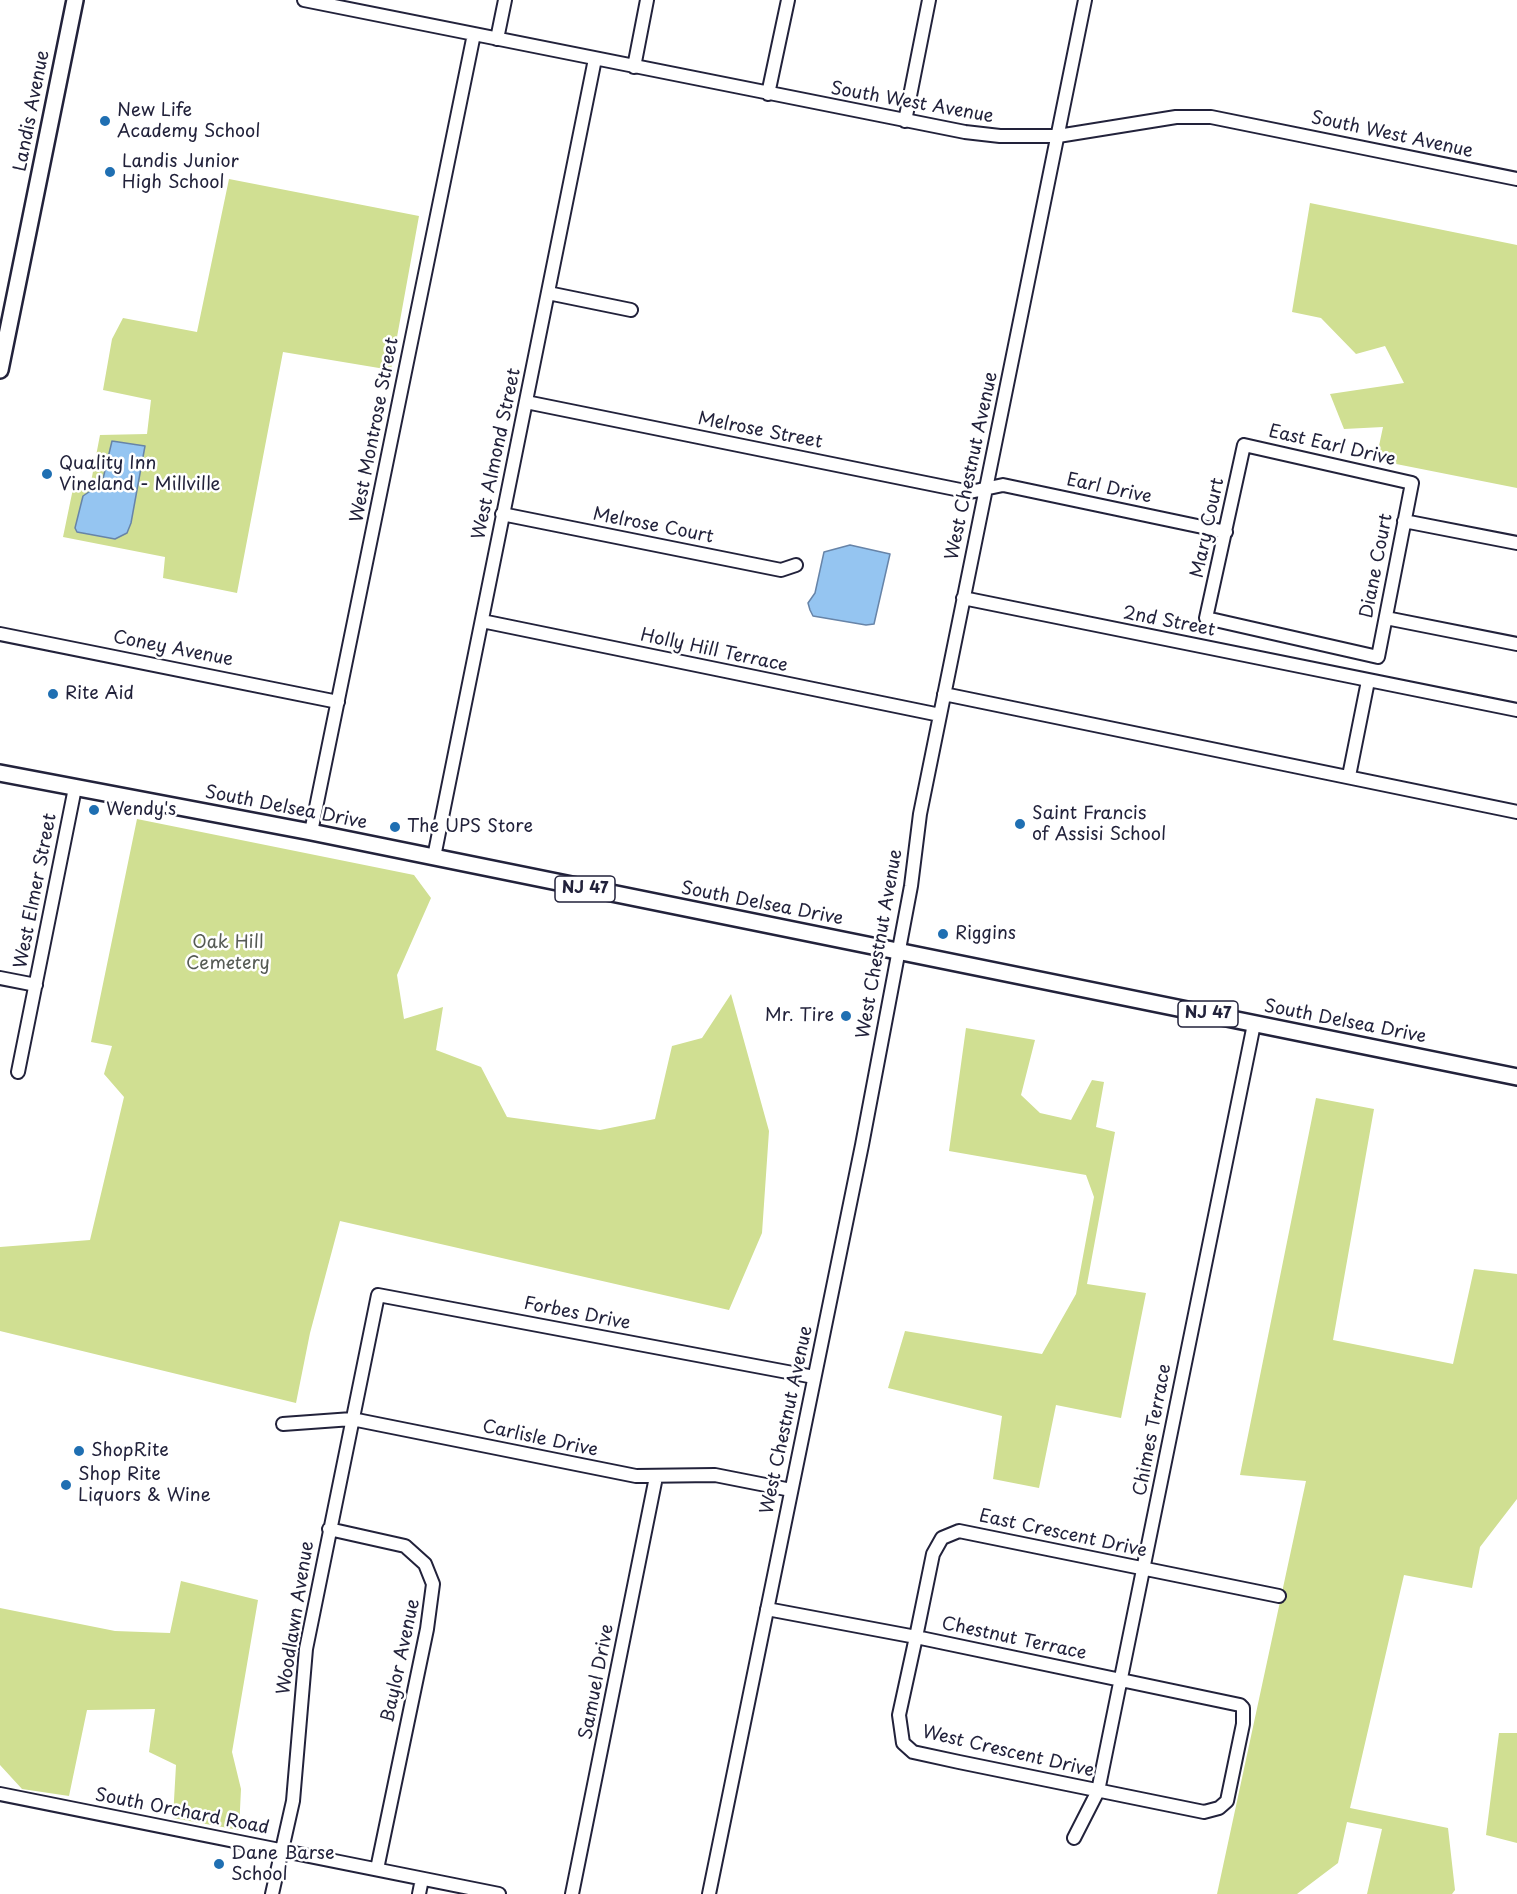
<!DOCTYPE html>
<style>
body{margin:0}
canvas{display:block;background:#fff}
</style>
<canvas width="1517" height="1894"></canvas>
<script>
const c = document.querySelector('canvas').getContext('2d');
c.lineJoin = 'round';
function paint(path, color) { c.fillStyle = color; c.fill(path, 'evenodd'); }
const toPath = rows => new Path2D(rows.map(r => 'M' + r).join(''));
function stroke(path, color, width, dash) { c.strokeStyle = color; c.lineWidth = width; c.lineCap = dash ? 'butt' : 'round'; c.setLineDash(dash || []); c.stroke(path); }
function write(font, color, halo, rows, align = 'center') {
  c.font = font + ' "Playpen Sans",sans-serif'; c.lineWidth = 5; c.setLineDash([]); c.textBaseline = 'middle'; c.strokeStyle = halo; c.fillStyle = color; for (const [text, x, y, turn = 0] of rows) {
    c.save(); c.translate(x, y); c.rotate((+turn || 0) * Math.PI / 180); c.textAlign = isNaN(turn) ? turn : align; if (halo) c.strokeText(text, 0, 0); c.fillText(text, 0, 0); c.restore();
  }
}
paint(toPath([
 [229,179,419,216,391,370,283,352,237,593,163,578,165,557,63,537,75,479,91,482,100,435,147,434,151,400,103,390,112,339,123,318,197,332],
 [1310,203,1517,245,1517,488,1376,460,1383,427,1344,429,1330,394,1404,383,1385,346,1356,354,1321,318,1292,312],
 [137,819,414,875,431,898,397,975,404,1019,443,1007,436,1050,481,1067,507,1117,600,1130,655,1119,672,1046,702,1038,731,994,769,1131,762,1233,729,1310,340,1221,310,1333,296,1403,0,1331,0,1247,90,1240,124,1097,104,1074,112,1046,91,1042],
 [966,1028,1035,1040,1021,1095,1040,1113,1071,1120,1092,1080,1104,1082,1096,1127,1115,1132,1087,1284,1146,1293,1121,1418,1056,1405,1039,1488,993,1479,1002,1416,888,1388,905,1331,1042,1354,1076,1294,1094,1197,1086,1175,949,1151],
 [1316,1098,1374,1109,1333,1340,1453,1364,1474,1269,1517,1274,1517,1499,1480,1547,1472,1588,1404,1575,1350,1808,1448,1828,1455,1890,1452,1894,1367,1894,1382,1829,1347,1822,1338,1863,1297,1894,1217,1894,1306,1481,1240,1475],
 [181,1581,258,1600,232,1752,241,1789,239,1830,173,1818,176,1765,149,1752,155,1709,87,1710,69,1796,22,1789,0,1765,0,1608,115,1631,170,1633],
 [1499,1733,1517,1733,1517,1843,1486,1835]
]), '#d0df92');
const water = toPath([
 [112,441,145,446,131,523,127,533,115,539,77,532,75,528,83,496,102,483,112,441],
 [850,545,890,554,874,624,866,625,813,616,810,610,808,603,815,593,824,552,850,545]
]);
paint(water, '#95c5f1');
stroke(water, '#6784a8', 1.5);
const minor = toPath([
 [304,0,965,132,1000,136,1058,136,1176,117,1211,117,1517,179],
 [497,39,505,0],
 [634,67,647,0],
 [768,94,788,0],
 [905,121,929,0],
 [548,293,631,310],
 [526,402,970,492,1003,485,1226,532],
 [1244,445,1412,483,1378,657,1206,618,1244,445],
 [502,514,781,570,796,565],
 [1404,521,1517,543],
 [963,598,1517,710],
 [1386,618,1517,644],
 [482,621,940,715],
 [0,634,338,702],
 [944,694,1517,812],
 [1349,776,1368,681],
 [311,832,474,34],
 [434,857,595,59],
 [0,978,36,985],
 [18,1072,75,788],
 [283,1424,352,1419,636,1476,715,1475,791,1490],
 [329,1529,405,1546,425,1564,433,1584,427,1629,377,1869],
 [767,1609,916,1637,1240,1705,1243,1708,1243,1724,1227,1801,1219,1808,1204,1812,959,1762,913,1752,903,1743,899,1715,916,1637,933,1554,942,1538,959,1531,1279,1596],
 [0,1794,499,1894],
 [1074,1838,1098,1791,1254,1024],
 [272,1894,293,1801,306,1649,378,1295,814,1377],
 [419,1894,422,1879],
 [572,1894,656,1477],
 [709,1894,862,1145,911,886,920,814,1085,0]
]);
const major = toPath([
 [0,370,75,0],
 [0,773,311,832,1517,1077]
]);
stroke(minor, '#22223b', 16);
stroke(major, '#22223b', 20);
stroke(minor, '#fff', 12);
stroke(major, '#fff', 15);
for (const [x, y, r, color] of [
 [105,121,6,"#1f6fb2"],
 [110,172,6,"#1f6fb2"],
 [47,474,6,"#1f6fb2"],
 [53,694,6,"#1f6fb2"],
 [94,810,6,"#1f6fb2"],
 [1020,824,6,"#1f6fb2"],
 [395,827,6,"#1f6fb2"],
 [943,934,6,"#1f6fb2"],
 [846,1016,6,"#1f6fb2"],
 [79,1451,6,"#1f6fb2"],
 [66,1485,6,"#1f6fb2"],
 [219,1864,6,"#1f6fb2"]
]) { const dot = new Path2D(); dot.arc(x, y, r, 0, 2 * Math.PI); c.fillStyle = color; c.fill(dot); stroke(dot, '#fff', 2); }
for (const [x, y, w] of [
 [585,889,60],
 [1208,1014,60]
]) { const box = new Path2D(); box.roundRect(x - w / 2, y - 13, w, 26, 4.5); c.fillStyle = '#fff'; c.fill(box); stroke(box, '#22223b', 1.5); }
write('bold 16px', '#22223b', null, [
 ["NJ 47",585,889],
 ["NJ 47",1208,1014]
]);
write('18px', '#22223b', '#fff', [
 ["South West Avenue",912,103,10],
 ["Landis Avenue",32,111,-79],
 ["South West Avenue",1392,135,12],
 ["West Montrose Street",375,430,-79],
 ["Melrose Street",760,431,11],
 ["East Earl Drive",1332,446,13],
 ["West Almond Street",497,454,-78],
 ["West Chestnut Avenue",972,466,-78],
 ["Earl Drive",1109,489,12],
 ["Melrose Court",653,526,11],
 ["Mary Court",1208,528,-78],
 ["Diane Court",1377,566,-79],
 ["2nd Street",1169,622,11],
 ["Coney Avenue",173,649,11],
 ["Holly Hill Terrace",714,651,12],
 ["South Delsea Drive",286,808,11],
 ["West Elmer Street",36,891,-79],
 ["South Delsea Drive",762,904,11],
 ["West Chestnut Avenue",880,944,-80],
 ["South Delsea Drive",1345,1022,11],
 ["Forbes Drive",577,1314,11],
 ["West Chestnut Avenue",787,1420,-78],
 ["Chimes Terrace",1153,1430,-79],
 ["Carlisle Drive",540,1439,12],
 ["East Crescent Drive",1063,1534,12],
 ["Woodlawn Avenue",296,1618,-81],
 ["Chestnut Terrace",1014,1639,12],
 ["Baylor Avenue",401,1661,-78],
 ["Samuel Drive",597,1682,-79],
 ["West Crescent Drive",1008,1752,13],
 ["South Orchard Road",182,1812,11]
]);
write('18px', '#22223b', '#fff', [
 ["New Life",117,111],
 ["Academy School",117,132],
 ["Landis Junior",122,162],
 ["High School",122,183],
 ["Quality Inn",59,464],
 ["Vineland - Millville",59,485],
 ["Rite Aid",65,694],
 ["Wendy's",106,810],
 ["Saint Francis",1032,814],
 ["of Assisi School",1032,835],
 ["The UPS Store",407,827],
 ["Riggins",955,934],
 ["Mr. Tire",834,1016,"right"],
 ["ShopRite",91,1451],
 ["Shop Rite",78,1475],
 ["Liquors & Wine",78,1496],
 ["Dane Barse",231,1854],
 ["School",231,1875]
], 'left');
write('18px', '#565b55', '#fff', [
 ["Oak Hill",228,943],
 ["Cemetery",228,964]
]);
</script>
